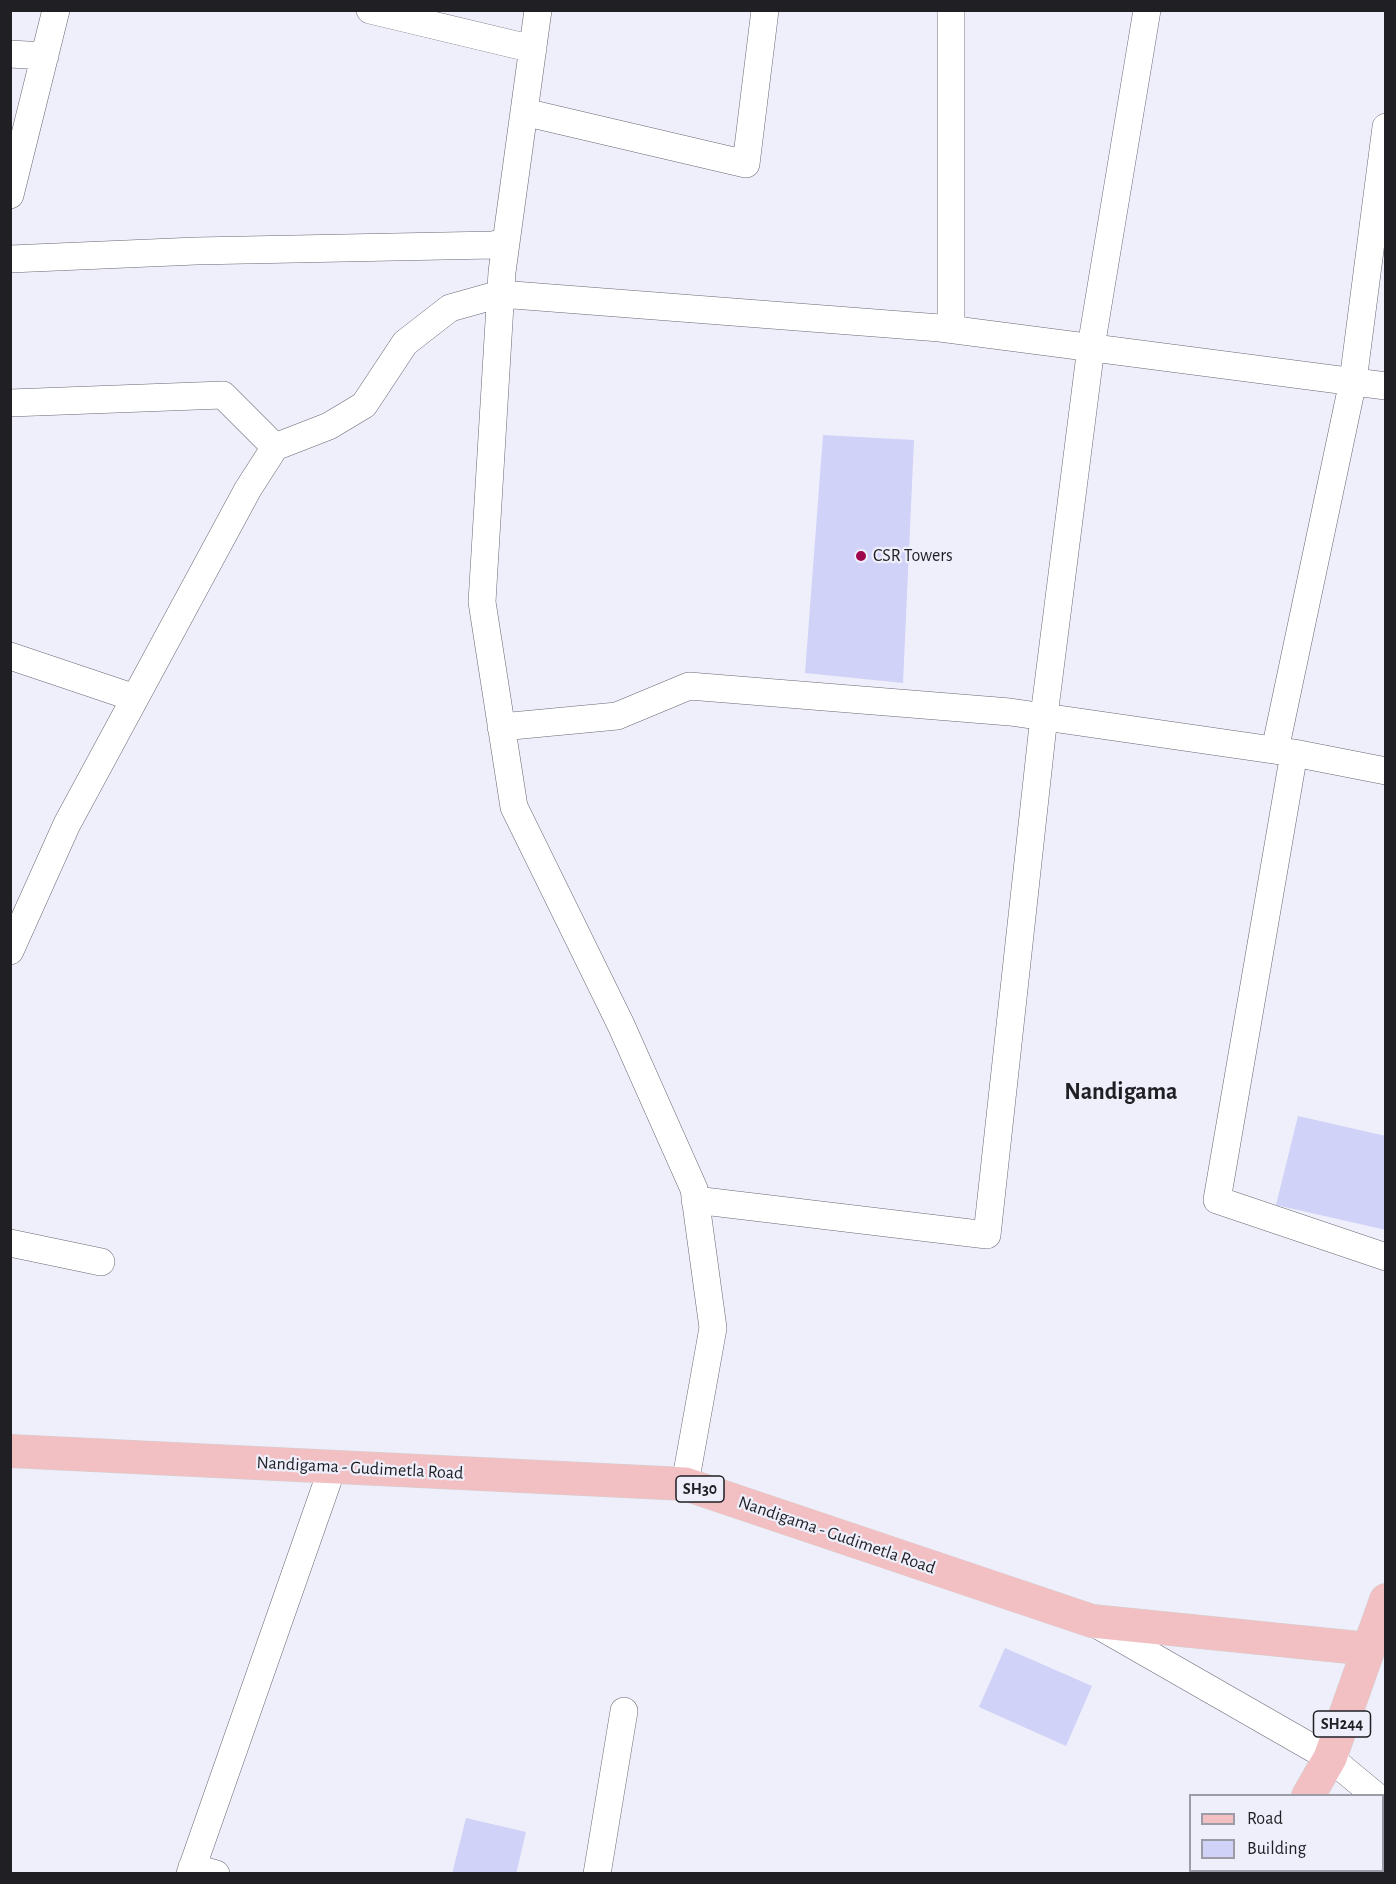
<!DOCTYPE html>
<style>
body{margin:0}
#map{position:relative;width:1396px;height:1884px;overflow:hidden;background:#efeffc;font-family:"Alegreya Sans",sans-serif}
canvas{display:block}
.frame{position:absolute;inset:0;border:12px solid #1f1f24;pointer-events:none}
.legend{position:absolute;left:1189px;top:1794px;width:195px;height:78px;box-sizing:border-box;background:#efeffc;border:2px solid #9c9ca6;margin:0;padding:8px 10px;list-style:none;font-size:18px;color:#1f1f24}
.legend li{display:flex;align-items:center;gap:12px;height:30px}
.legend b{width:30px;border:2px solid #9c9ca6}
</style>
<div id="map">
<canvas width="1396" height="1884"></canvas>
<div class="frame"></div>
<ul class="legend">
<li><b style="height:8px;background:#f2c0c3"></b>Road</li>
<li><b style="height:16px;background:#d0d2f7"></b>Building</li>
</ul>
</div>
<script>
const c = document.querySelector('canvas').getContext('2d');
c.lineJoin = 'round';
function paint(path, color) { c.fillStyle = color; c.fill(path, 'evenodd'); }
const toPath = rows => new Path2D(rows.map(r => 'M' + r).join(''));
function stroke(path, color, width, dash) { c.strokeStyle = color; c.lineWidth = width; c.lineCap = dash ? 'butt' : 'round'; c.setLineDash(dash || []); c.stroke(path); }
function write(font, color, halo, rows, align = 'center') {
  c.font = font + ' "Alegreya Sans",sans-serif'; c.lineWidth = 4.5; c.setLineDash([]); c.textBaseline = 'middle'; c.strokeStyle = halo; c.fillStyle = color; for (const [text, x, y, turn = 0] of rows) {
    c.save(); c.translate(x, y); c.rotate((+turn || 0) * Math.PI / 180); c.textAlign = isNaN(turn) ? turn : align; if (halo) c.strokeText(text, 0, 0); c.fillText(text, 0, 0); c.restore();
  }
}
paint(toPath([
 [823,435,914,440,903,683,805,673],
 [1298,1116,1386,1136,1386,1230,1276,1205],
 [1005,1648,1092,1686,1066,1746,979,1707],
 [466,1818,526,1832,516,1874,452,1874]
]), '#d0d2f7');
const minor = toPath([
 [370,10,533,49],
 [538,10,502,272,482,602,514,807,621,1025,694,1189,713,1328,685,1484],
 [951,10,951,329],
 [10,54,45,56],
 [524,112,746,164,765,10],
 [10,195,56,10],
 [10,259,196,251,493,245,506,242],
 [10,403,223,395,275,447],
 [10,656,135,698],
 [501,727,617,716,689,686,1010,712,1294,753,1386,771],
 [1275,750,1353,381,1386,127],
 [1294,753,1217,1200,1386,1257],
 [10,951,67,824,248,489,275,447,329,426,364,405,405,343,450,308,500,294,940,328,1386,386],
 [695,1200,987,1235,1044,716,1091,347,1147,10],
 [10,1243,101,1262],
 [1096,1624,1330,1758,1376,1796],
 [192,1867,216,1874],
 [190,1874,333,1466],
 [597,1874,624,1711]
]);
const primary = toPath([
 [10,1451,685,1484,1092,1621,1369,1649],
 [1308,1796,1330,1758,1386,1600],
 [1261,1874,1263,1870]
]);
stroke(minor, '#686873', 28);
stroke(primary, '#d2d2d3', 34);
stroke(minor, '#fff', 27);
stroke(primary, '#f2c0c3', 33);
for (const [x, y, r, color] of [
 [861,556,6,"#9f074c"]
]) { const dot = new Path2D(); dot.arc(x, y, r, 0, 2 * Math.PI); c.fillStyle = color; c.fill(dot); stroke(dot, '#efeffc', 2); }
for (const [x, y, w] of [
 [700,1489,48],
 [1342,1724,57]
]) { const box = new Path2D(); box.roundRect(x - w / 2, y - 13, w, 26, 4.5); c.fillStyle = '#efeffc'; c.fill(box); stroke(box, '#1f1f24', 1.5); }
write('bold 16px', '#1f1f24', null, [
 ["SH30",700,1489],
 ["SH244",1342,1724]
]);
write('18px', '#1f1f24', '#efeffc', [
 ["CSR Towers",873,556]
], 'left');
write('18px', '#1f1f24', '#efeffc', [
 ["Nandigama - Gudimetla Road",360,1468,3],
 ["Nandigama - Gudimetla Road",837,1535,19]
]);
write('bold 24px', '#1f1f24', '#efeffc', [
 ["Nandigama",1121,1092]
]);
</script>
